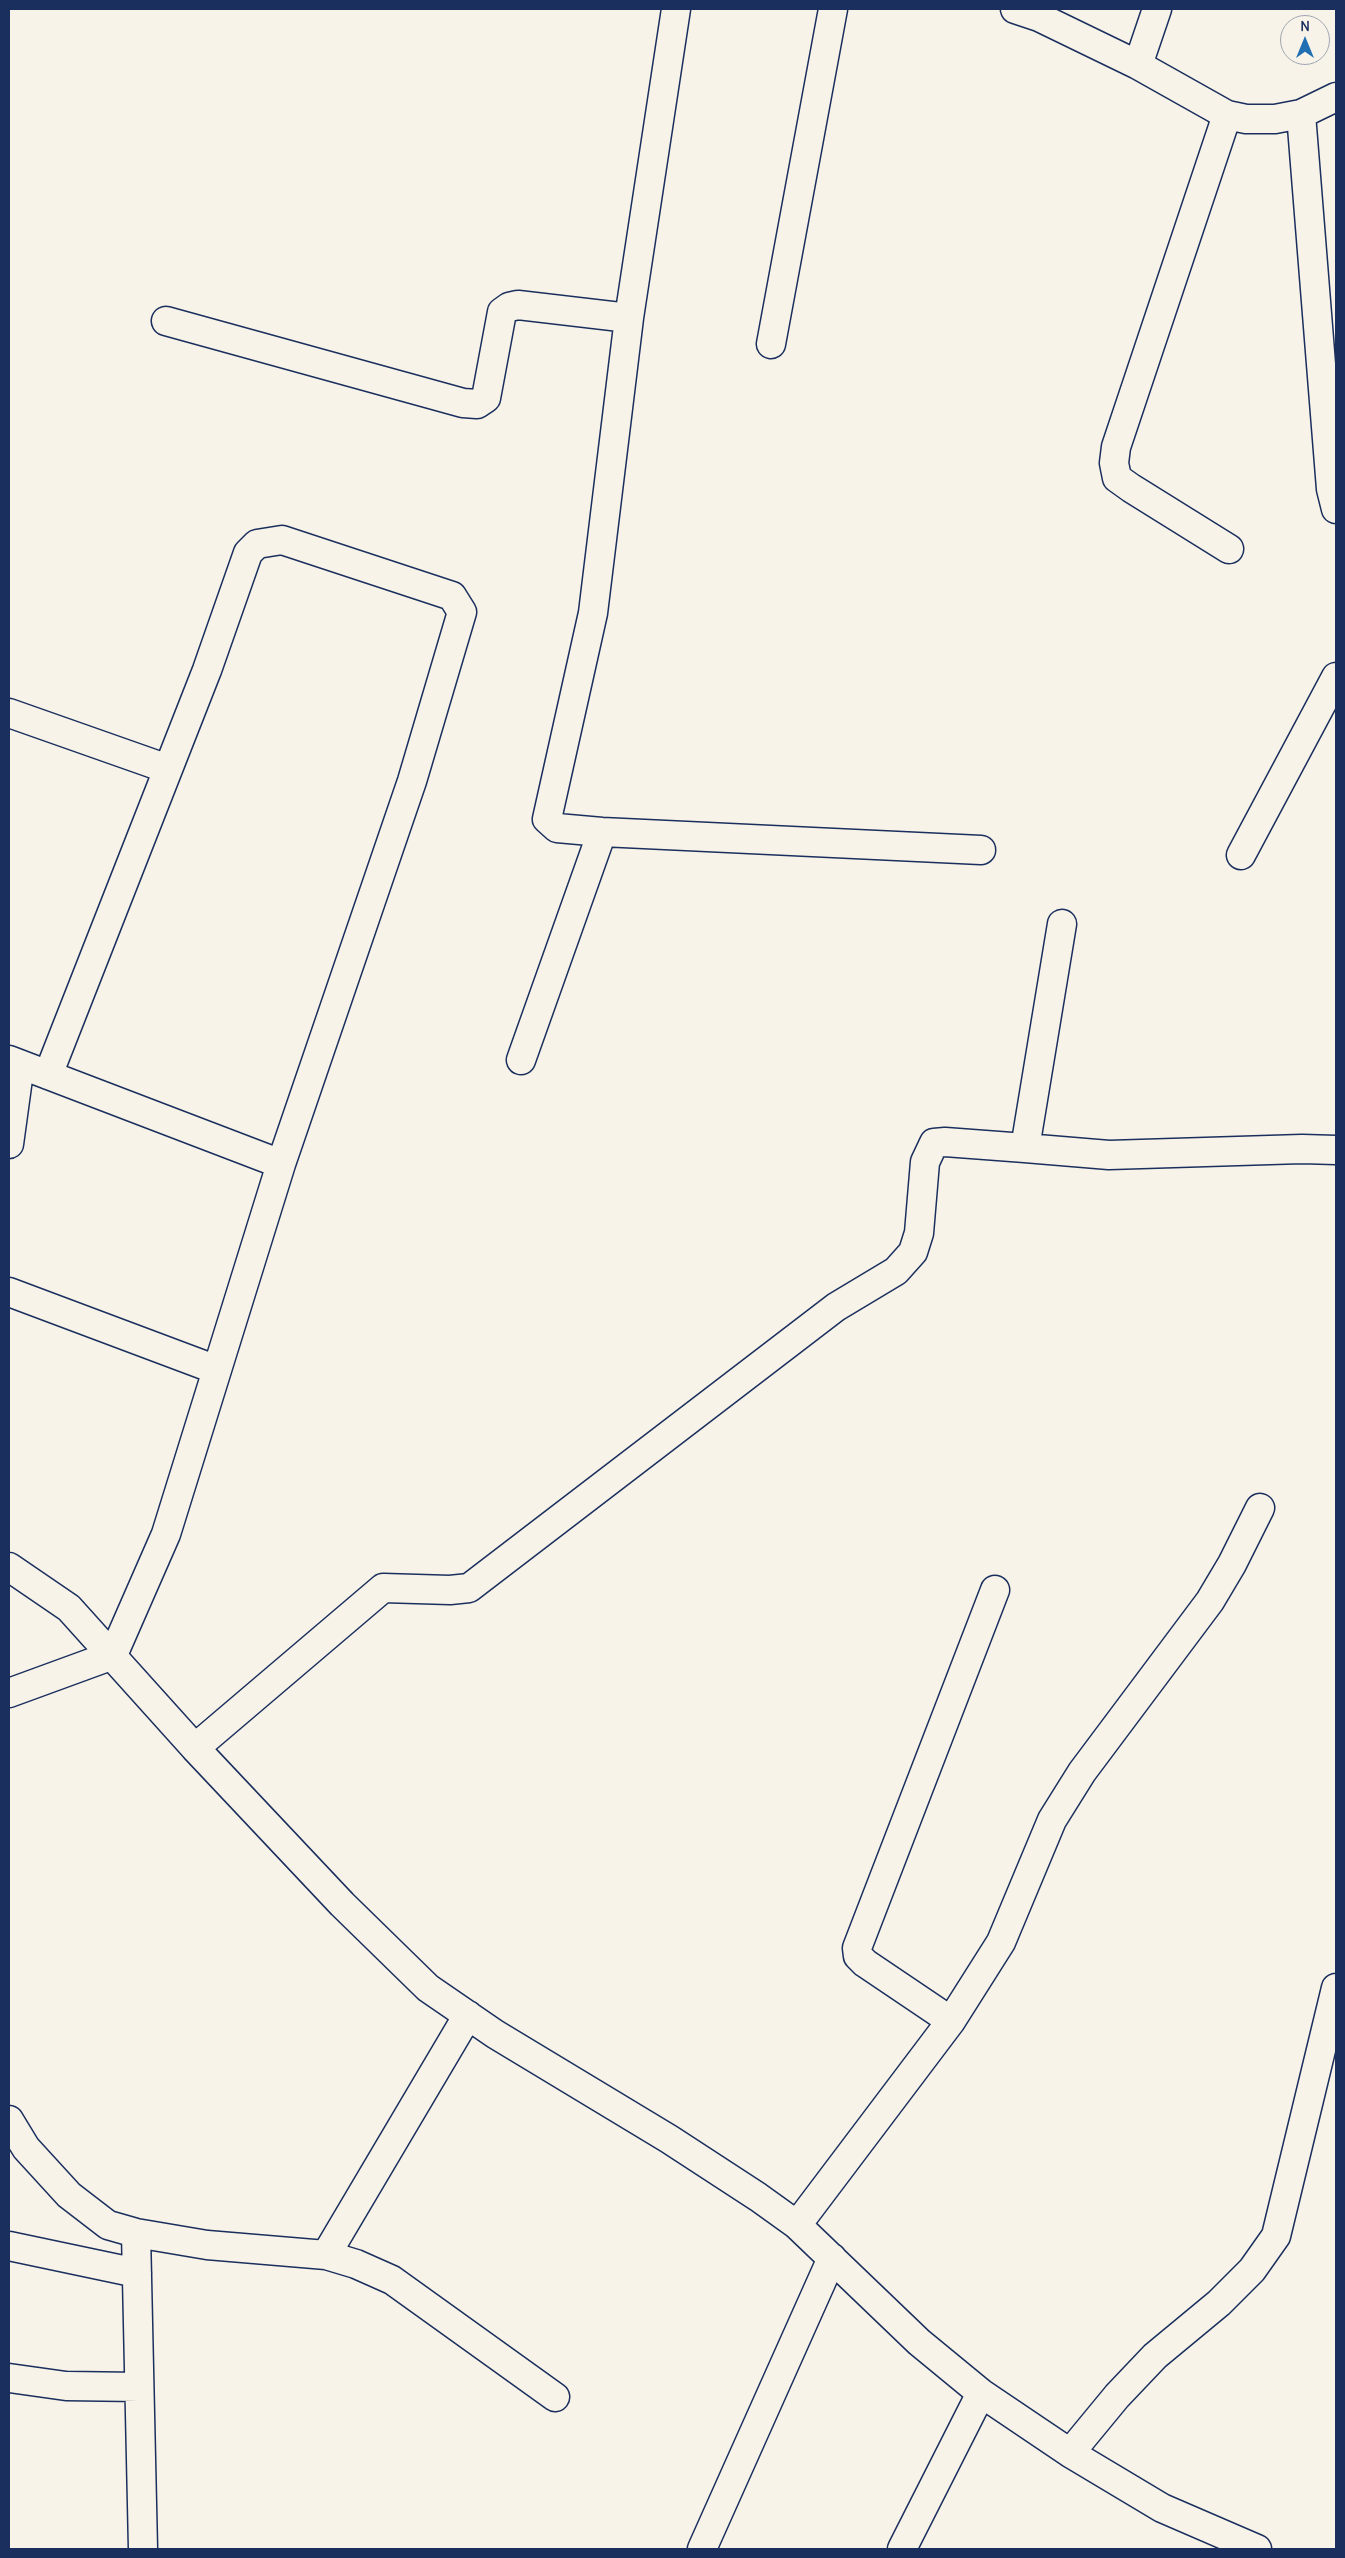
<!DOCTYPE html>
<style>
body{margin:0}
#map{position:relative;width:1345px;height:2558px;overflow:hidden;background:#f7f3e8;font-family:Delius,sans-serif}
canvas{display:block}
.frame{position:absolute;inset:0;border:10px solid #1b2f5e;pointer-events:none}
.north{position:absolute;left:1280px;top:15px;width:50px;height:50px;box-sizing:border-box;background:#f7f3e8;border:1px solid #9fa5b1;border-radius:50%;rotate:0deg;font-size:14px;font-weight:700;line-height:20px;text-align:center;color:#1b2f5e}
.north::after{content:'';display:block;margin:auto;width:18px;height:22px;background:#1f6fb2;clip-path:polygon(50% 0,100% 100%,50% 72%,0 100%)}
</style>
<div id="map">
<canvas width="1345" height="2558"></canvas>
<div class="frame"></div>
<div class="north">N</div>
</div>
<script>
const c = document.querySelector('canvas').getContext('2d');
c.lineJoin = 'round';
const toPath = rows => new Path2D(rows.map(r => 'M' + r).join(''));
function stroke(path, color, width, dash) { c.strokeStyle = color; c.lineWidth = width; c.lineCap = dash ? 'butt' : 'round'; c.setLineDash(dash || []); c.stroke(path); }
const street = toPath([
 [676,9,629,318,593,613,547,819,557,828,602,832,981,850],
 [1015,9,1039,17,1138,65,1227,115,1246,119,1275,119,1301,114,1336,97],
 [1138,65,1157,9],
 [1301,114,1331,489,1336,509],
 [1227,115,1116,447,1114,463,1117,478,1131,488,1229,549],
 [166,321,463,403,477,404,486,398,502,312,509,307,518,305,629,318],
 [771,344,833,9],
 [9,713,168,769],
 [1241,855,1336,677],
 [1062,924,1025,1148,1109,1155,1302,1149,1336,1150],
 [9,1060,281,1164],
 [521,1060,602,832],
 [9,1144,20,1064],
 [9,1292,217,1370],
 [9,1567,69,1608,195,1748,342,1904,428,1988,495,2034,669,2139,758,2197,797,2225,919,2342,981,2393,1070,2453,1162,2508,1257,2549],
 [9,1693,113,1655,166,1534,281,1164,412,781,462,612,452,596,282,540,257,544,248,553,207,670,48,1075],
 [195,1748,383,1588,450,1590,469,1588,836,1307,896,1271,913,1252,919,1233,925,1162,934,1143,945,1142,1025,1148],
 [951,2021,865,1963,858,1956,857,1948,995,1590],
 [9,2120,26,2148,69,2195,108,2225,136,2233,207,2245,326,2255,356,2264,392,2280,555,2397],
 [797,2225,951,2021,1001,1942,1052,1820,1082,1772,1210,1601,1232,1564,1260,1508],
 [136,2233,143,2549],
 [9,2246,137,2273],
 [326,2255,468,2015],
 [9,2378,66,2386,139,2387],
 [1070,2453,1117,2396,1155,2356,1219,2303,1252,2270,1276,2236,1336,1988],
 [702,2549,832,2258],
 [902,2549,981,2393]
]);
stroke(street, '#1b2f5e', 31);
stroke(street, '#f7f3e8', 28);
</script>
